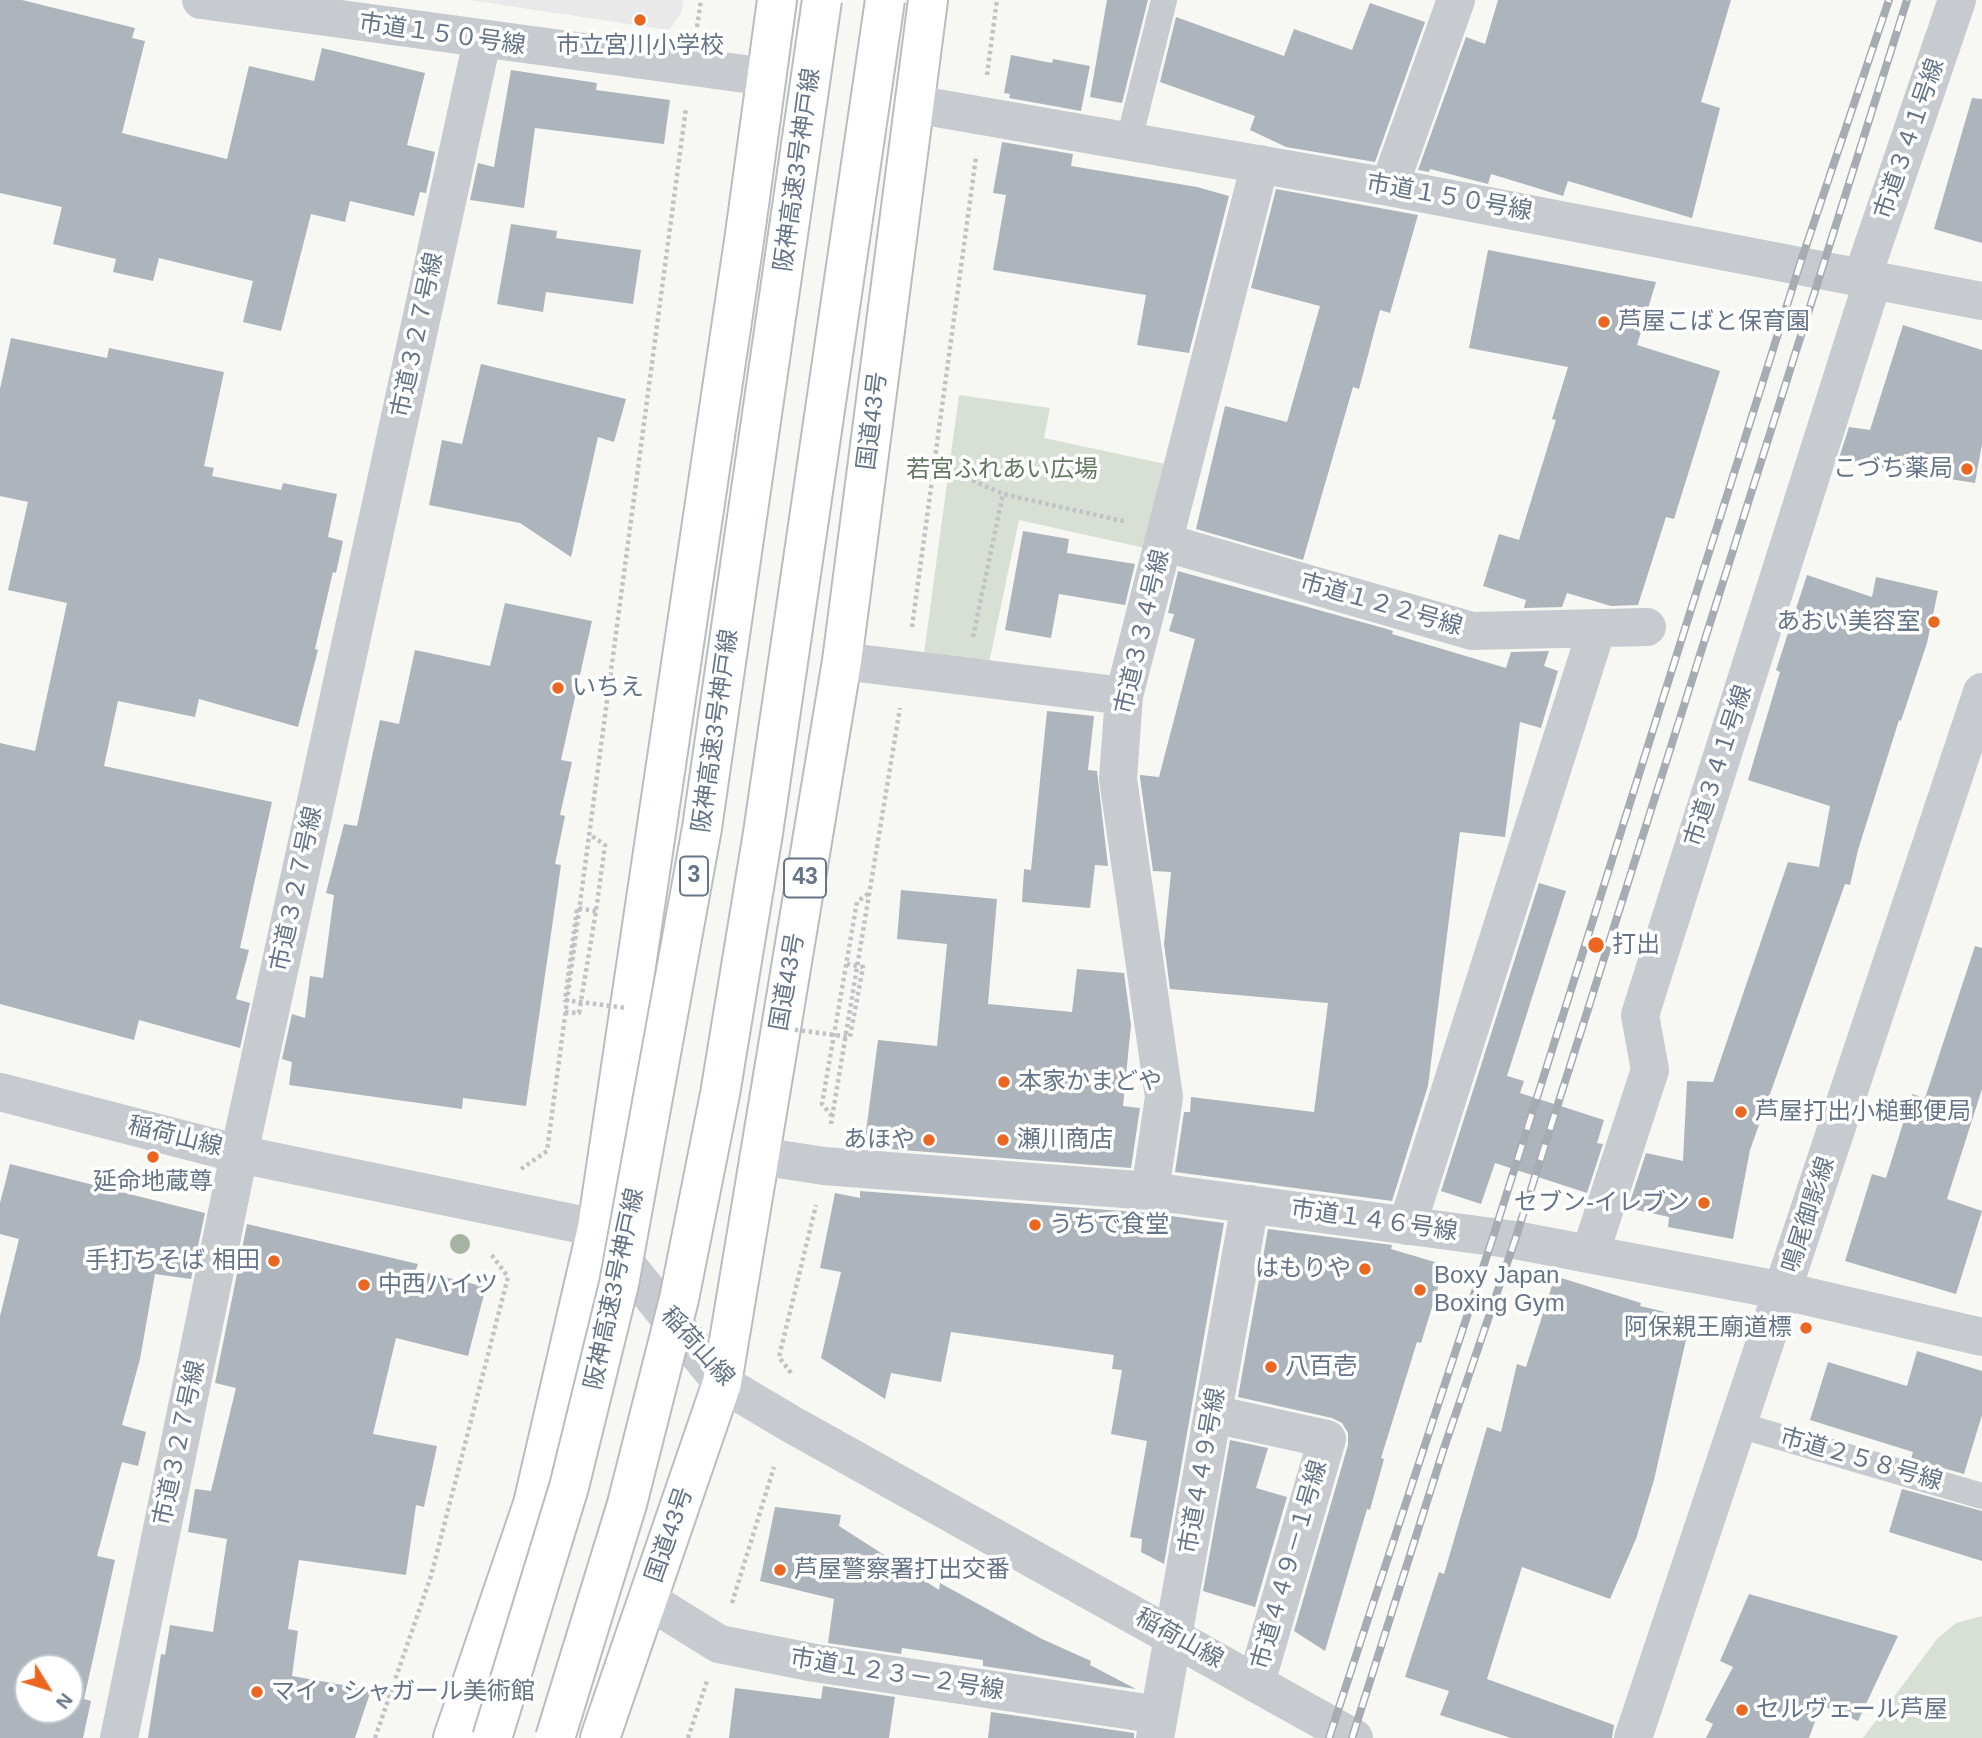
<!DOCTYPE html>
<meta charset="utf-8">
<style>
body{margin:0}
#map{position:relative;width:1982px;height:1738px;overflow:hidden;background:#f7f8f4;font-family:Arial,sans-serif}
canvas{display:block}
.north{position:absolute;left:14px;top:1654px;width:70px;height:70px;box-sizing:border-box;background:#fff;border:2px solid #c1c7cf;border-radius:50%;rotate:128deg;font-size:19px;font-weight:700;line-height:28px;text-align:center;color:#657487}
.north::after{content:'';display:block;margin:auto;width:24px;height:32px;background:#ea6621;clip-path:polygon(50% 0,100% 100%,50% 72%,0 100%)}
</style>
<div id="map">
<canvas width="1982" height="1738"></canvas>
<div class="north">N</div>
</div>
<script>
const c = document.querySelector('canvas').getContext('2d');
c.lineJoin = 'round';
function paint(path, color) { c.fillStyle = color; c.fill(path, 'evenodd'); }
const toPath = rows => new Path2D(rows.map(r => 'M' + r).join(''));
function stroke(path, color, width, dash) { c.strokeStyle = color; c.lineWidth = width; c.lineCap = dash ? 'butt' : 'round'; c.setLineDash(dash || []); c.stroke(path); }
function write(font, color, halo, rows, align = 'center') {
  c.font = font + ' Arial,"Noto Sans JP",sans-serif'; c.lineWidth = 7; c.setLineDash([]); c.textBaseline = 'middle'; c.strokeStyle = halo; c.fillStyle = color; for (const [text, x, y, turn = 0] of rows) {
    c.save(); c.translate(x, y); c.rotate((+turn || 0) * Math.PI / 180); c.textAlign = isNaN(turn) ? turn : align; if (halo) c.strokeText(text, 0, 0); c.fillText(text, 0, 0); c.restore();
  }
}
paint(toPath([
 [469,0,683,0,682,11,669,30]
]), '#e8e9e8');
paint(toPath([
 [959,395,1050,408,1044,438,1170,465,1149,549,1019,520,989,663,924,653],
 [1982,1616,1982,1738,1863,1738,1937,1639,1956,1623]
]), '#d8dfd5');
paint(toPath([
 [0,0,22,0,135,28,132,38,145,41,122,133,227,159,249,66,314,81,322,48,425,73,407,145,435,152,426,193,420,192,414,216,350,201,345,222,311,214,281,331,243,322,253,281,159,258,153,281,113,272,116,259,53,244,62,207,0,193],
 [1107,0,1148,0,1122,103,1090,97],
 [1498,0,1731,0,1701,102,1720,108,1692,218,1568,181,1563,196,1491,174,1488,184,1430,169,1429,172,1418,170,1466,37,1485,44],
 [1370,3,1425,22,1375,162,1286,147,1250,130,1255,116,1160,82,1176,17,1284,56,1294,29,1352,50],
 [1011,55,1052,63,1053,59,1090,66,1081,111,1009,98,1010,94,1004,93],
 [511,70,597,83,596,90,670,100,664,144,535,128,524,208,470,200,478,163,494,167],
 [1972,98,1982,99,1982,243,1934,229],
 [1002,142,1073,154,1071,166,1197,187,1229,196,1189,353,1137,345,1146,295,993,270,1006,195,993,193],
 [1276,189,1418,215,1390,313,1380,310,1359,389,1353,387,1303,560,1196,529,1225,406,1287,422,1320,306,1251,288],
 [511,224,557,231,556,238,641,250,633,304,546,292,543,312,497,304],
 [1488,250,1656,282,1637,345,1720,371,1674,519,1666,517,1638,605,1611,606,1567,593,1562,607,1524,608,1526,600,1483,586,1499,534,1519,540,1556,420,1552,419,1568,367,1469,348],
 [1903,325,1982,350,1982,444,1975,483,1838,461,1849,427,1870,430],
 [11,338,107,358,109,348,224,372,204,466,214,468,212,476,281,490,283,483,337,494,328,537,343,541,336,573,333,572,315,649,318,650,298,727,199,699,195,717,118,701,104,766,272,802,240,948,249,950,236,999,250,1003,240,1048,139,1020,134,1040,0,1004,0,743,35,751,67,603,8,590,28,502,0,496,0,389],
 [481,364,626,399,614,442,598,437,571,557,520,523,429,505,442,440,462,444],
 [1023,531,1069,539,1067,553,1135,564,1125,605,1059,594,1051,638,1005,630],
 [1178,571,1387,629,1393,631,1392,634,1506,668,1511,652,1549,651,1544,666,1558,671,1541,728,1520,722,1505,837,1460,832,1428,1086,1392,1201,1175,1172,1184,1112,1190,1112,1191,1097,1314,1112,1328,1003,1170,989,1164,944,1171,872,1153,871,1140,778,1140,775,1159,777,1195,639,1169,631,1174,614,1168,613],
 [1807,575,1872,597,1876,577,1938,591,1927,643,1901,721,1899,720,1858,850,1850,885,1845,884,1750,1150,1733,1239,1668,1227,1669,1217,1628,1208,1646,1153,1683,1161,1687,1081,1713,1082,1788,862,1819,867,1830,806,1748,780,1780,672,1776,670],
 [505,603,592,621,561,760,572,762,560,815,565,816,555,864,561,865,526,1106,463,1098,462,1109,289,1085,292,1062,282,1059,292,1014,305,1018,310,976,323,978,334,895,326,893,344,824,357,826,380,720,399,724,415,650,490,666],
 [1047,711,1094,716,1088,770,1097,771,1108,866,1095,865,1090,908,1022,902,1024,869,1031,870],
 [1539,883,1566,891,1507,1076,1524,1081,1520,1093,1604,1120,1597,1143,1603,1144,1587,1193,1495,1163,1481,1204,1441,1191],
 [901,890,997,899,988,1004,1072,1012,1077,969,1124,973,1131,1025,1123,1106,1140,1108,1131,1168,864,1147,878,1040,937,1046,947,944,897,939],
 [1975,946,1982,948,1982,1089,1947,1199,1982,1211,1956,1294,1845,1261,1872,1174,1886,1178,1912,1094,1925,1098],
 [10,1164,205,1213,191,1279,155,1274,140,1359,122,1425,146,1432,138,1466,122,1462,97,1556,115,1560,84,1699,91,1701,83,1738,0,1738,0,1316,19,1239,0,1234,0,1203],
 [28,1668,70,1668,70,1710,28,1710],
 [860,1191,1148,1213,1224,1223,1164,1564,1141,1552,1142,1539,1130,1537,1147,1441,1111,1434,1122,1370,1112,1369,1114,1355,951,1332,941,1382,891,1373,885,1399,821,1358,841,1272,820,1268,835,1193,860,1198],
 [247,1224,418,1264,416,1270,486,1287,468,1356,396,1338,373,1434,437,1446,424,1507,416,1505,406,1575,299,1560,288,1629,298,1631,292,1676,371,1690,355,1738,148,1738,161,1654,165,1655,170,1625,213,1632,227,1539,188,1532,195,1489,211,1491,236,1388,215,1383],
 [1268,1229,1392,1245,1391,1249,1445,1265,1421,1343,1417,1342,1381,1458,1384,1459,1370,1510,1367,1509,1325,1651,1294,1631,1348,1445,1348,1433,1342,1423,1332,1418,1238,1397],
 [1555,1276,1641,1303,1640,1306,1691,1318,1654,1480,1636,1539,1610,1599,1522,1567,1487,1679,1614,1725,1612,1738,1511,1738,1440,1715,1449,1691,1405,1677,1439,1572,1444,1574,1487,1427,1501,1432,1517,1364,1526,1367],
 [1917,1351,1982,1371,1982,1415,1964,1474,1911,1459,1913,1452,1810,1420,1828,1362,1907,1386],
 [1230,1440,1268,1448,1256,1488,1287,1497,1255,1607,1203,1591],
 [1902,1489,1982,1511,1982,1561,1889,1532],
 [775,1507,841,1515,839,1526,939,1590,940,1583,1042,1639,1091,1661,1090,1665,1136,1689,983,1666,983,1660,902,1648,901,1654,828,1643,834,1599,760,1581],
 [1749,1594,1898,1636,1858,1721,1821,1705,1809,1738,1706,1738,1713,1724,1705,1720,1733,1667,1720,1661],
 [823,1686,895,1697,889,1738,729,1738,735,1688,821,1699],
 [991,1712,1134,1733,1134,1738,988,1738]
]), '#adb4bb');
const trunk = toPath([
 [453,1738,533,1504,597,1228,745,234,777,0],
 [600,1738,722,1383,842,661,928,0]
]);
stroke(trunk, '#b9bcc0', 42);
stroke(toPath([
 [697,27,701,0],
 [987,75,997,0],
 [934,463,1003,494,1127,522],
 [912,627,976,157],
 [973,637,1003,494],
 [565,1012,579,1013,596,911,605,845,589,834],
 [832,1116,822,1104,857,902,869,893],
 [831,1124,900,708],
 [521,1169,547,1151,686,108],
 [791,1373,779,1357,816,1205],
 [732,1603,774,1467],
 [375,1738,431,1576,508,1277,491,1254],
 [688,1738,707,1681]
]), '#c1c2c5', 4.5, [3.5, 3.5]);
stroke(toPath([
 [1129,140,1164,0],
 [1739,1425,1982,1496]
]), '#c7cace', 26);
stroke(toPath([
 [201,0,767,77],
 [914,104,1389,187,1982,301],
 [1389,187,1456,0],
 [1862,278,1957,0],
 [1163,542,1472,631,1647,627],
 [842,661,1124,696],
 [759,1156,824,1166,1150,1191,1515,1240,1784,1291,1982,1337],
 [1150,1191,1164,1097,1118,779,1124,696,1260,164],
 [1407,1226,1597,628],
 [1590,1254,1650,1070,1640,1015,1873,280],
 [1213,1414,1327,1439,1256,1683],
 [648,1600,719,1644,815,1663,1159,1715],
 [119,1738,239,1154,482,41],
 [1155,1738,1250,1204]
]), '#c7cace', 38);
stroke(toPath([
 [0,1092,239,1154,597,1228,722,1383,791,1424,1354,1738],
 [1633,1738,1982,692]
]), '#c7cace', 38);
stroke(trunk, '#fff', 38);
const rail = toPath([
 [1329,1738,1493,1237,1800,264,1889,0],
 [1352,1738,1443,1451,1515,1240,1907,0]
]);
stroke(rail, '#a7acb3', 8);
stroke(rail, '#fff', 5, [16]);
const motorwayBridge = toPath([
 [492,1738,569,1487,619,1284,702,828,822,0],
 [555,1738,627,1504,679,1299,720,1094,763,833,885,0]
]);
stroke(motorwayBridge, '#b9bcc0', 42, []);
stroke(toPath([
 [596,911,577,908,565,1000,626,1008],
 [774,1027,850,1037,863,967,847,964]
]), '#c1c2c5', 4.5, [3.5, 3.5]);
stroke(motorwayBridge, '#fff', 38);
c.fillStyle = '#a6b2a3';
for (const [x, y] of [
 [460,1244]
]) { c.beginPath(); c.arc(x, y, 10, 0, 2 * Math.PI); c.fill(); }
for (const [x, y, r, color] of [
 [640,20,7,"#ea6621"],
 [1604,322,7,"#ea6621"],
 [1967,469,7,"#ea6621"],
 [1934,622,7,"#ea6621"],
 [558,688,7,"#ea6621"],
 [1596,945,9,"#ea6621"],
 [1004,1082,7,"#ea6621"],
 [1741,1112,7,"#ea6621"],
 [929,1140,7,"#ea6621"],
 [1003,1140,7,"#ea6621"],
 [153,1157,7,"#ea6621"],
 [1704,1203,7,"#ea6621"],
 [1035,1225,7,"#ea6621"],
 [274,1261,7,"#ea6621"],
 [1365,1269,7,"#ea6621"],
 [364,1285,7,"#ea6621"],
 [1420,1290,7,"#ea6621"],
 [1806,1328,7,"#ea6621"],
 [1271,1367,7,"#ea6621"],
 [780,1570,7,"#ea6621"],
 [257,1692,7,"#ea6621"],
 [1742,1710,7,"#ea6621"]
]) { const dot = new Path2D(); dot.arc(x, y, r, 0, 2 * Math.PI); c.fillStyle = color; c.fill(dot); stroke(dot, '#fff', 2.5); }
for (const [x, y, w] of [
 [694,876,28],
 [805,878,42]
]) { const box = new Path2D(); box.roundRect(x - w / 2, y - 19.5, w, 39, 5); c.fillStyle = '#fff'; c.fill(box); stroke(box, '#657487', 2); }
write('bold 23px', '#657487', null, [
 ["3",694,876],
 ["43",805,878]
]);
write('24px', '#657487', '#fff', [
 ["市道１５０号線",442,35,8],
 ["市道３４１号線",1910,139,-71],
 ["阪神高速3号神戸線",798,170,-82],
 ["市道１５０号線",1449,198,10],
 ["市道３２７号線",418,335,-78],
 ["国道43号",873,421,-83],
 ["市道１２２号線",1381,605,16],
 ["市道３３４号線",1143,632,-77],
 ["阪神高速3号神戸線",716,731,-82],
 ["市道３４１号線",1719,766,-72],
 ["市道３２７号線",297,889,-78],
 ["国道43号",788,982,-80],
 ["稲荷山線",175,1137,14],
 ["鳴尾御影線",1809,1215,-72],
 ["市道１４６号線",1374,1221,8],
 ["阪神高速3号神戸線",615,1289,-78],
 ["稲荷山線",697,1347,48],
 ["市道３２７号線",180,1443,-78],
 ["市道２５８号線",1861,1460,16],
 ["市道４４９号線",1203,1471,-80],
 ["国道43号",670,1535,-71],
 ["市道４４９－１号線",1290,1565,-74],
 ["稲荷山線",1179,1639,29],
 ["市道１２３－２号線",897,1675,9]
]);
write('24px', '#657487', '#fff', [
 ["市立宮川小学校",640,46,"center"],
 ["芦屋こばと保育園",1618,322],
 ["こづち薬局",1953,469,"right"],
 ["あおい美容室",1920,622,"right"],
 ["いちえ",572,688],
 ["打出",1612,945],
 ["本家かまどや",1018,1082],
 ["芦屋打出小槌郵便局",1755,1112],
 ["あほや",915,1140,"right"],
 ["瀬川商店",1017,1140],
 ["延命地蔵尊",153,1182,"center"],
 ["セブン-イレブン",1690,1203,"right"],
 ["うちで食堂",1049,1225],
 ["手打ちそば 相田",260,1261,"right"],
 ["はもりや",1351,1269,"right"],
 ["Boxy Japan",1434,1276],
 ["Boxing Gym",1434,1304],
 ["中西ハイツ",378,1285],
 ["阿保親王廟道標",1792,1328,"right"],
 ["八百壱",1285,1367],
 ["芦屋警察署打出交番",794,1570],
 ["マイ・シャガール美術館",271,1692],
 ["セルヴェール芦屋",1756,1710]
], 'left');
write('24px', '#637860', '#fff', [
 ["若宮ふれあい広場",1002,470]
]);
</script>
